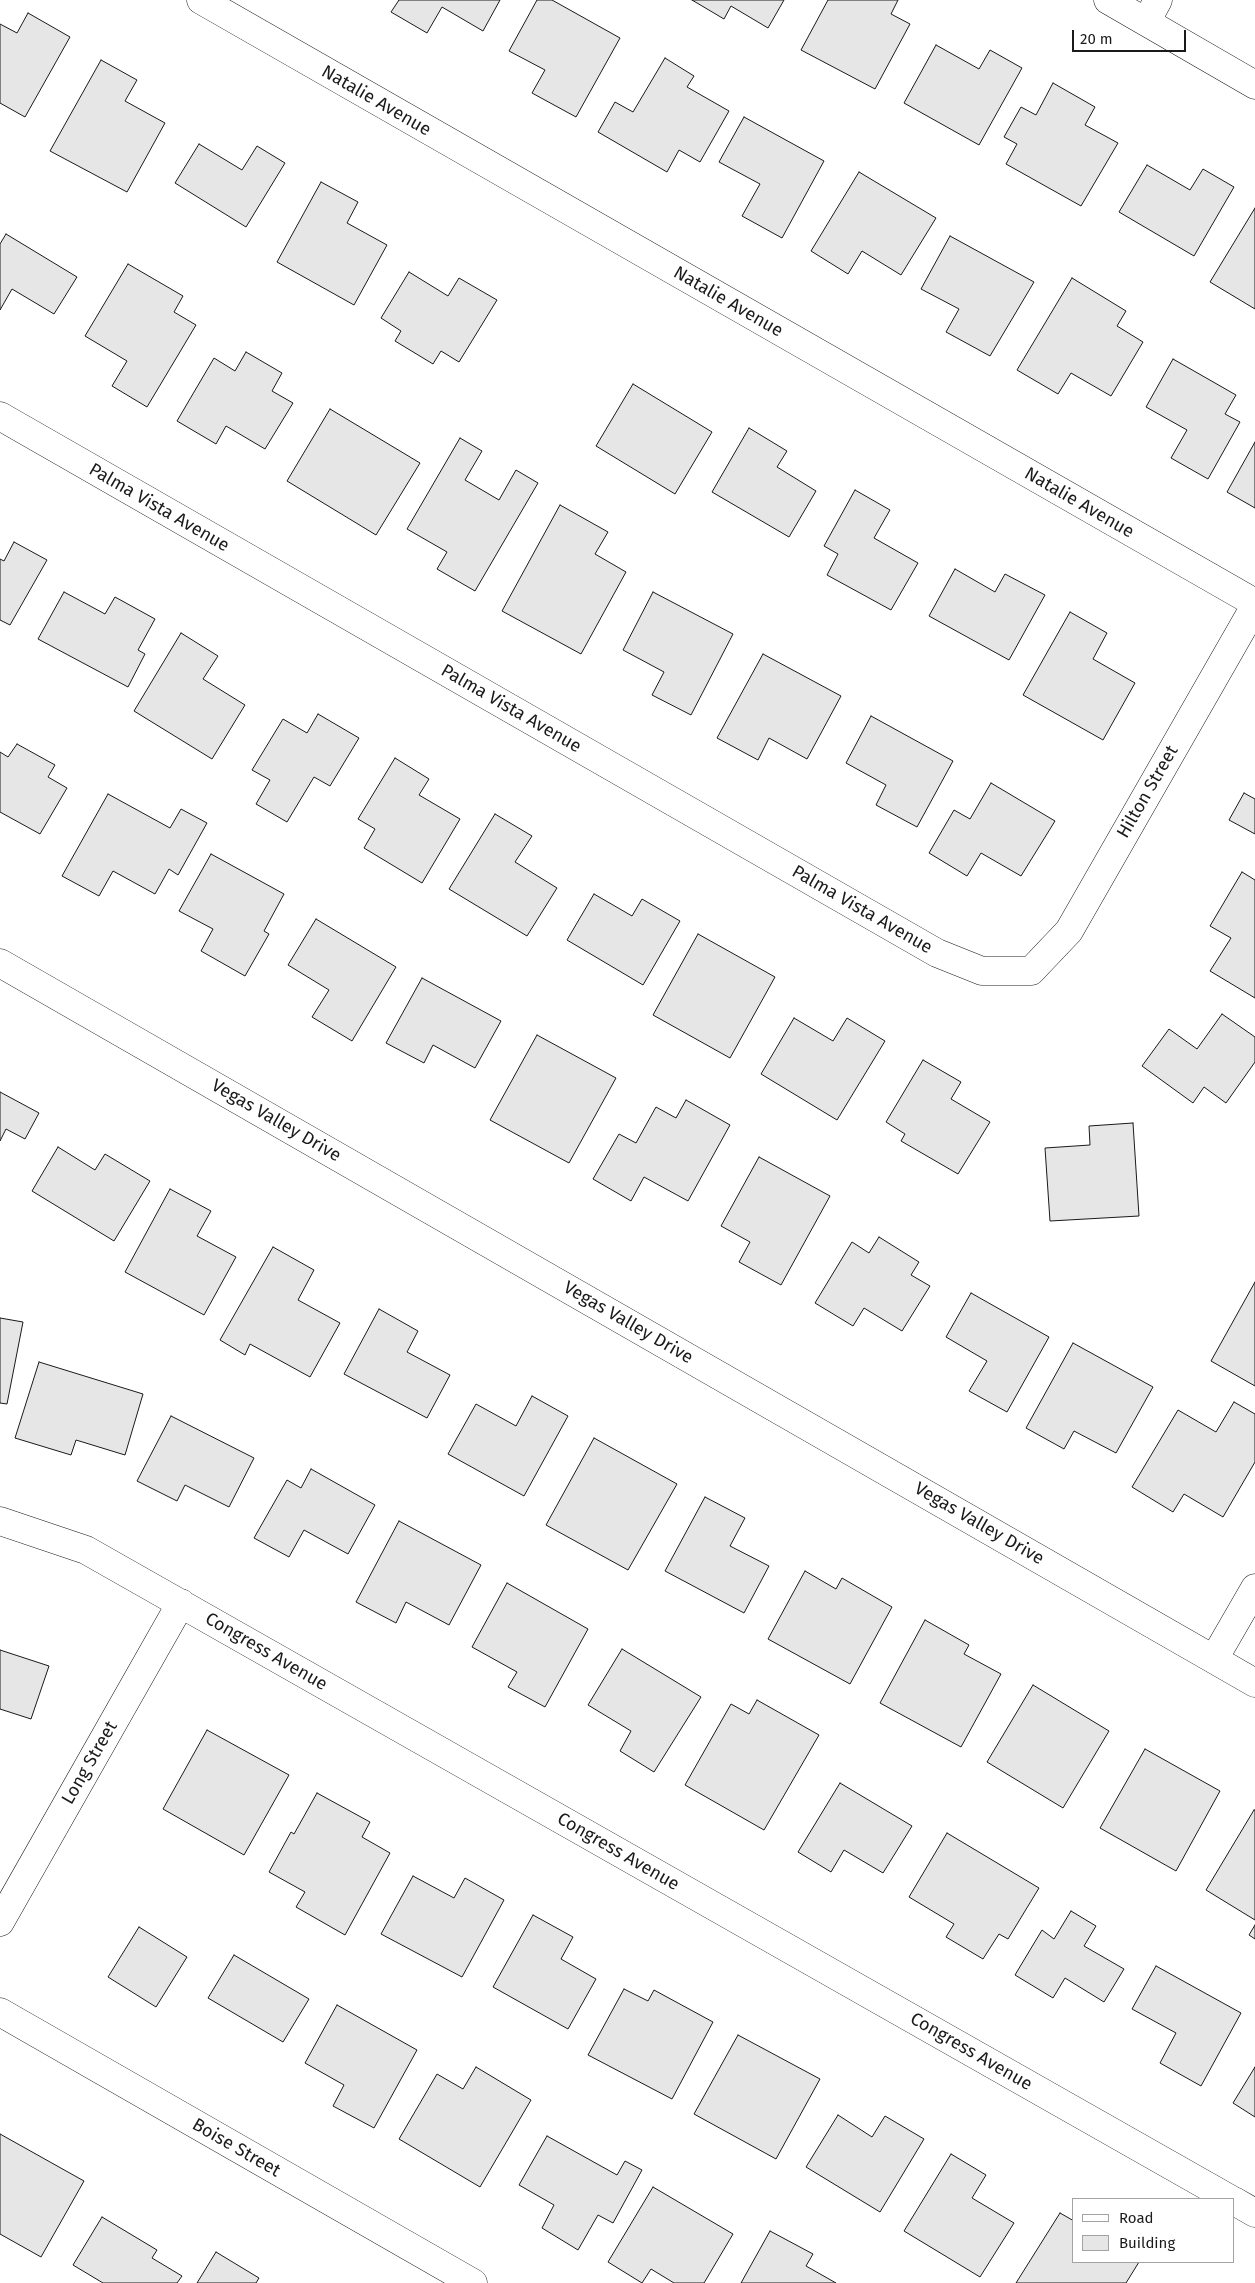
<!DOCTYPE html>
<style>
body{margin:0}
#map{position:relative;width:1255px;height:2283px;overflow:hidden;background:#fff;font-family:"Fira Sans",sans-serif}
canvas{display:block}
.legend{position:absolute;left:1072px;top:2198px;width:162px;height:65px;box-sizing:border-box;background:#fff;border:1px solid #a3a3a3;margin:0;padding:6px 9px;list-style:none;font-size:15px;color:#1a1a1a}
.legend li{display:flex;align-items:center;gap:10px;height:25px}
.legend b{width:25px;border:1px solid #a3a3a3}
.scale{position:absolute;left:1072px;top:30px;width:114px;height:22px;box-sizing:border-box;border:2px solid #1a1a1a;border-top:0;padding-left:6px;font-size:15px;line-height:18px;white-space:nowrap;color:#1a1a1a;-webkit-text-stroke:4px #fff;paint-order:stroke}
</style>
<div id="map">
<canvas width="1255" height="2283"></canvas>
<ul class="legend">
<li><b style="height:6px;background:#fff"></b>Road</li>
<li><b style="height:14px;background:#e6e6e6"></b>Building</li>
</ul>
<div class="scale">20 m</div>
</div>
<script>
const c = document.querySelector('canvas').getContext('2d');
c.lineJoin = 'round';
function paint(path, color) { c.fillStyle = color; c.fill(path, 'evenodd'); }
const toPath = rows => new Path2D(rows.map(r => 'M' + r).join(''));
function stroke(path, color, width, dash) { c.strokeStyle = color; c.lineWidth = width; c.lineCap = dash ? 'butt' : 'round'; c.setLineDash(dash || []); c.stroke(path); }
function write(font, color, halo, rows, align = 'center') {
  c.font = font + ' "Fira Sans",sans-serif'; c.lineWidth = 4; c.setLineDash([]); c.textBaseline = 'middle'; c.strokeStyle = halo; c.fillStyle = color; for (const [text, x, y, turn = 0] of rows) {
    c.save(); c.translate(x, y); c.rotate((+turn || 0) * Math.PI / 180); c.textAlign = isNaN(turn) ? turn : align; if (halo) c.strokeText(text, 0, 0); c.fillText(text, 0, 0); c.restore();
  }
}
const building = toPath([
 [399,0,500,0,483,31,442,7,427,33,391,12,399,0],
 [537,0,552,0,620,38,576,117,532,93,545,70,509,51,537,0],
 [692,0,784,0,768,28,731,6,724,19,692,0],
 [828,0,898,0,891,14,910,24,875,89,801,50,828,0],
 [28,13,70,37,25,117,0,103,0,24,17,33,28,13],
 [936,45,979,69,990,50,1022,68,979,145,904,103,936,45],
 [665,58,694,76,687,87,729,111,700,162,679,150,667,172,598,132,615,102,633,112,665,58],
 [101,60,137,80,125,101,165,123,127,192,50,151,101,60],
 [1053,83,1095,107,1085,125,1118,143,1081,206,1006,164,1017,144,1004,137,1021,107,1036,115,1053,83],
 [744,117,824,161,782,238,742,216,760,184,719,162,744,117],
 [199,144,242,170,257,146,285,163,246,227,175,183,199,144],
 [1147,165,1190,190,1203,169,1234,187,1194,256,1119,212,1147,165],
 [859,172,936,218,901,275,862,251,848,274,811,251,859,172],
 [321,182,358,202,347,223,387,245,354,305,277,262,321,182],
 [1255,208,1255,309,1210,282,1255,208],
 [6,234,77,277,54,314,12,289,0,310,0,244,6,234],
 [950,236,1034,282,990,356,946,332,959,309,921,289,950,236],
 [128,264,183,296,174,312,196,325,147,407,112,386,127,361,85,336,128,264],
 [409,272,448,296,459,278,497,300,459,362,441,351,433,364,395,341,401,331,381,318,409,272],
 [1072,278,1126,311,1117,326,1143,342,1111,396,1071,373,1058,394,1017,370,1072,278],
 [246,352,282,373,272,391,293,403,265,449,226,426,216,444,177,421,214,358,235,371,246,352],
 [1173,359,1236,395,1225,414,1240,422,1208,479,1171,458,1187,430,1146,407,1173,359],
 [633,384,712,432,675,494,596,446,633,384],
 [330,409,420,463,376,535,287,481,330,409],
 [749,428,787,451,777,467,816,491,789,537,712,492,749,428],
 [460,438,482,451,465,480,499,500,516,470,538,483,475,591,437,569,447,552,407,529,460,438],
 [1255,442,1255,508,1227,492,1255,442],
 [855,490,890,510,874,538,918,563,891,610,827,575,838,554,824,546,855,490],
 [560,505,608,532,595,554,626,572,581,654,502,611,560,505],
 [14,542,47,560,10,625,0,620,0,559,4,561,14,542],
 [955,569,995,592,1005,574,1045,595,1009,660,929,616,955,569],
 [64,592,105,614,115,597,155,619,138,650,145,654,128,687,38,639,64,592],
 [653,592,733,634,691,715,652,695,664,672,623,650,653,592],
 [1070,612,1107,633,1093,659,1135,683,1103,740,1023,695,1070,612],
 [181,633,218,656,203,679,245,705,212,759,134,711,181,633],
 [763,654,841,696,807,759,769,738,758,760,717,738,763,654],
 [318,714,359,738,330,786,314,777,287,822,256,804,270,780,252,770,283,719,307,733,318,714],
 [871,716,953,761,917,827,876,805,886,785,846,763,871,716],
 [17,744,55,765,48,777,67,788,40,834,0,812,0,752,8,757,17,744],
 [395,758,429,779,419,795,460,819,422,883,364,848,375,829,358,819,395,758],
 [991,783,1055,821,1021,876,981,853,967,876,929,853,954,810,970,819,991,783],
 [1244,793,1255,799,1255,834,1229,820,1244,793],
 [108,794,170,828,181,809,207,823,178,875,169,869,155,894,113,871,99,896,62,876,108,794],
 [495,814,532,836,515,862,557,888,527,936,449,889,495,814],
 [211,854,284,894,264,931,269,934,245,976,201,951,213,929,179,911,211,854],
 [1242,872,1255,880,1255,998,1210,971,1231,938,1210,926,1242,872],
 [594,894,632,916,642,899,680,921,643,985,567,940,594,894],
 [316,919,396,967,352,1041,312,1017,329,990,288,965,316,919],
 [698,934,775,977,730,1058,653,1015,698,934],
 [422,978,501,1021,475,1068,433,1045,424,1063,386,1043,422,978],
 [1222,1014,1255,1037,1255,1062,1226,1103,1204,1087,1193,1103,1142,1066,1169,1029,1197,1049,1222,1014],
 [794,1018,833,1041,847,1018,885,1041,837,1120,761,1074,794,1018],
 [537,1035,616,1078,569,1163,490,1120,537,1035],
 [923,1060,961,1082,951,1099,990,1122,958,1174,901,1141,905,1134,886,1122,923,1060],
 [0,1092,39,1113,25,1139,6,1129,0,1141,0,1092],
 [686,1100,730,1125,688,1201,644,1177,631,1201,593,1179,619,1134,636,1143,656,1107,676,1118,686,1100],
 [1133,1123,1139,1216,1050,1221,1045,1148,1090,1145,1089,1126,1133,1123],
 [58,1147,95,1170,105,1154,150,1181,114,1241,32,1191,58,1147],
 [759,1157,830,1196,781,1285,739,1262,750,1242,721,1226,759,1157],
 [170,1189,211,1211,197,1236,236,1257,204,1315,125,1272,170,1189],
 [879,1237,919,1262,911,1275,930,1286,902,1331,864,1308,853,1326,815,1303,852,1242,869,1253,879,1237],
 [273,1247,314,1270,298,1300,340,1323,310,1377,250,1344,245,1355,220,1340,273,1247],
 [1255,1282,1255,1386,1211,1361,1255,1282],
 [971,1293,1049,1337,1007,1412,969,1391,987,1361,946,1337,971,1293],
 [379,1309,418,1331,407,1352,450,1375,427,1418,344,1374,379,1309],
 [0,1318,23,1322,7,1404,0,1403,0,1318],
 [1073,1343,1153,1387,1116,1453,1074,1431,1064,1449,1026,1428,1073,1343],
 [39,1362,143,1394,125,1455,76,1440,71,1455,15,1438,39,1362],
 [532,1396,568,1416,524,1496,448,1454,476,1404,516,1426,532,1396],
 [1234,1402,1255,1414,1255,1462,1223,1517,1184,1494,1173,1512,1132,1487,1178,1410,1216,1432,1234,1402],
 [171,1416,254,1458,229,1507,185,1485,177,1501,137,1481,171,1416],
 [594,1438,677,1484,628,1570,546,1525,594,1438],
 [311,1469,375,1505,348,1554,304,1530,289,1557,254,1538,287,1480,301,1488,311,1469],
 [705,1497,745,1518,730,1546,769,1566,744,1613,665,1571,705,1497],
 [399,1521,481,1565,449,1625,406,1602,396,1623,356,1602,399,1521],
 [805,1571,836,1589,842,1578,892,1607,850,1684,768,1639,805,1571],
 [507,1583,588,1629,545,1707,508,1687,517,1672,472,1647,507,1583],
 [925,1620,969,1645,964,1654,1001,1674,961,1747,880,1703,925,1620],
 [622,1649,701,1697,654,1772,620,1751,631,1731,588,1705,622,1649],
 [0,1650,49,1666,31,1719,0,1709,0,1650],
 [1033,1685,1109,1731,1063,1808,987,1762,1033,1685],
 [757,1700,819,1735,764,1830,685,1785,731,1704,749,1714,757,1700],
 [207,1730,289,1775,244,1855,163,1809,207,1730],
 [1145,1749,1220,1791,1176,1871,1100,1828,1145,1749],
 [840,1783,912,1826,883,1873,844,1850,831,1872,798,1852,840,1783],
 [317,1793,370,1822,362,1837,390,1853,345,1935,296,1907,305,1892,269,1872,291,1832,294,1834,317,1793],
 [1254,1810,1255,1810,1255,1920,1206,1890,1254,1810],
 [947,1833,1039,1888,1008,1939,999,1934,983,1959,946,1937,954,1924,909,1897,947,1833],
 [413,1876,454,1898,465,1878,504,1900,462,1977,381,1934,413,1876],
 [1071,1911,1096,1926,1084,1946,1124,1969,1104,2002,1065,1978,1053,1998,1015,1975,1042,1930,1054,1939,1071,1911],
 [533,1915,573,1937,561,1959,596,1979,568,2029,493,1987,533,1915],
 [1255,1925,1255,1939,1249,1935,1255,1925],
 [139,1927,187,1957,156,2007,108,1977,139,1927],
 [234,1955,309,1999,283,2042,208,1998,234,1955],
 [1156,1966,1241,2013,1201,2086,1160,2063,1176,2033,1132,2009,1156,1966],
 [624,1989,648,2001,654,1990,713,2022,672,2099,588,2055,624,1989],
 [337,2005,417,2050,374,2128,333,2106,344,2085,305,2063,337,2005],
 [738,2035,820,2079,776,2159,694,2114,738,2035],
 [476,2067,531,2100,480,2187,399,2139,437,2074,463,2089,476,2067],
 [1255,2067,1255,2117,1233,2103,1255,2067],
 [838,2115,872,2137,885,2116,924,2139,880,2212,806,2167,838,2115],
 [0,2134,84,2181,41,2257,0,2234,0,2134],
 [547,2136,617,2175,625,2161,642,2170,613,2223,598,2215,578,2250,542,2228,554,2205,519,2185,547,2136],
 [951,2154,986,2175,972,2198,1014,2223,980,2277,904,2231,951,2154],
 [653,2187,733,2234,704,2283,674,2283,651,2269,642,2283,608,2262,653,2187],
 [1060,2213,1074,2221,1074,2262,1139,2262,1126,2283,1016,2283,1060,2213],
 [102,2217,157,2250,152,2258,182,2276,177,2283,103,2283,73,2265,102,2217],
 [770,2231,813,2254,806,2266,836,2283,741,2283,770,2231],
 [216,2252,259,2278,256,2283,197,2283,216,2252]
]);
paint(building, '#e6e6e6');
stroke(building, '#1a1a1a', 1);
const minor = toPath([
 [201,0,1255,603],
 [1108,0,1255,85],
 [1146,22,1158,0],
 [0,416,937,953,982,971,1031,971,1069,931,1255,606],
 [0,1521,86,1550,1230,2199],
 [1214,1659,1255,1588],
 [0,1922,181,1603],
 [0,2012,473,2283],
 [1234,2201,1255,2213]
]);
const tertiary = toPath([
 [0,963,1255,1683]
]);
stroke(minor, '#1a1a1a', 29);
stroke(tertiary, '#1a1a1a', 29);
stroke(minor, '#fff', 28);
stroke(tertiary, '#fff', 28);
write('18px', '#1a1a1a', '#fff', [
 ["Natalie Avenue",376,101,30],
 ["Natalie Avenue",728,302,30],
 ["Natalie Avenue",1079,503,30],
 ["Palma Vista Avenue",159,508,30],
 ["Palma Vista Avenue",511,709,30],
 ["Hilton Street",1148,792,-60],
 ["Palma Vista Avenue",862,910,30],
 ["Vegas Valley Drive",276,1121,30],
 ["Vegas Valley Drive",628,1323,30],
 ["Vegas Valley Drive",979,1524,30],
 ["Congress Avenue",266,1652,30],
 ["Long Street",90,1763,-60],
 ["Congress Avenue",618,1852,30],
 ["Congress Avenue",971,2052,30],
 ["Boise Street",236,2148,30]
]);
</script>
